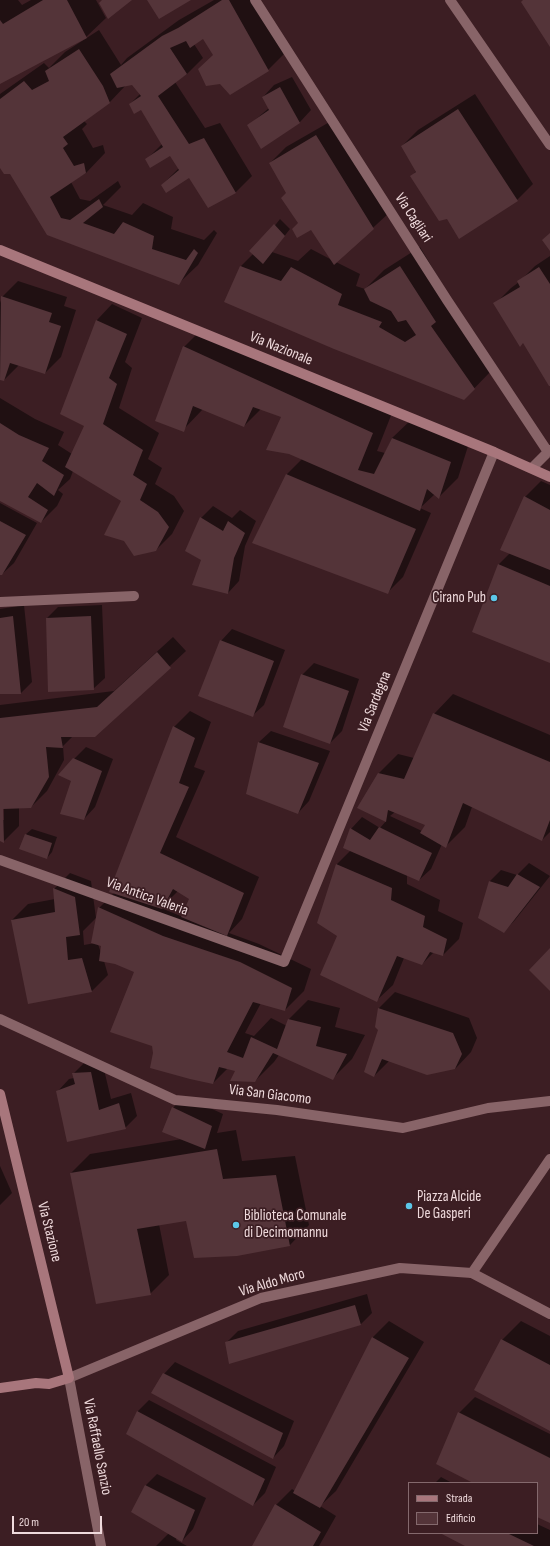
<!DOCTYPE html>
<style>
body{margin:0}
#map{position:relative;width:550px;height:1546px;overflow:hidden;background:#3c1e23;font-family:"Sofia Sans Condensed",sans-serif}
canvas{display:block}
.legend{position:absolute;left:408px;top:1482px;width:130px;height:52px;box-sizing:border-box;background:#3c1e23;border:1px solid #84696d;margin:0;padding:5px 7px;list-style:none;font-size:12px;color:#efdadc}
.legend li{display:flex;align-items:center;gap:8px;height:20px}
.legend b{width:20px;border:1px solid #84696d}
.scale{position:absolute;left:12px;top:1516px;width:90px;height:18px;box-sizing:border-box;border:2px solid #efdadc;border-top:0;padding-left:5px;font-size:12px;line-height:14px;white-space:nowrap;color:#efdadc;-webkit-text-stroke:3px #3c1e23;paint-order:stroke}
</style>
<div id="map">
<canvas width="550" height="1546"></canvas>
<ul class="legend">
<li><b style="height:5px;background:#a8767c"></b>Strada</li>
<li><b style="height:11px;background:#543439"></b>Edificio</li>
</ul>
<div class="scale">20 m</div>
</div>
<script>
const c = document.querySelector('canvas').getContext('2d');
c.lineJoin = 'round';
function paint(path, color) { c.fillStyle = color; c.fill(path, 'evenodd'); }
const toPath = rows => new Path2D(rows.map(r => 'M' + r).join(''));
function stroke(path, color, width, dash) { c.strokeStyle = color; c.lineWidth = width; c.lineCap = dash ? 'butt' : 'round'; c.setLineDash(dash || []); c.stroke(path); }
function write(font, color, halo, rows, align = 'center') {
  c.font = font + ' "Sofia Sans Condensed",sans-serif'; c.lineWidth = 3.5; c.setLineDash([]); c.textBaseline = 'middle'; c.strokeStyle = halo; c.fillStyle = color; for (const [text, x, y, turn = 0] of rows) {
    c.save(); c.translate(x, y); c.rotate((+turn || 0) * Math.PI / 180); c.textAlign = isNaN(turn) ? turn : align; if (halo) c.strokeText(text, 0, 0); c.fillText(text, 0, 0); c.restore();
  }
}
paint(toPath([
 [0,0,18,0,22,5,31,0,96,0,106,18,85,38,0,83],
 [214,0,253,0,284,54,268,70,214,55,204,38,194,44,203,58,187,74,175,82,205,128,220,123,252,176,236,192,208,207,189,177,162,185,179,168,170,154,147,159,162,144,141,109,130,104,140,94,133,84,126,85,109,103,84,121,87,124,82,129,93,148,103,145,105,153,86,173,71,182,80,199,90,201,118,181,121,187,103,205,132,215,143,203,173,217,171,229,204,240,214,230,217,233,198,265,178,284,48,234,10,173,0,166,0,94,44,63,49,68,65,52,99,30,121,65,127,58,179,20],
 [292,77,311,110,300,122,261,148,249,125,269,108,263,97,274,85],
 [475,94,533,184,517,200,447,217,412,176,416,171,402,146,418,130],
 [333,120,390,212,336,262,360,274,356,286,365,289,384,270,420,247,493,369,464,399,241,266,253,254,280,219,290,229,272,252,298,261,311,249,332,260,312,229,299,223,287,193,270,163,286,147],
 [550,256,550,384,523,342,495,304,511,288,519,282,535,266],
 [18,281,67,297,64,306,76,310,61,357,45,373,19,365,4,380,0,379,0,303,2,297],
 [112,304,142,318,125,362,132,368,119,408,159,433,148,459,162,468,155,484,174,496,184,511,172,534,156,550,125,541,123,501,73,471,70,479,58,490,63,494,57,506,41,522,0,500,0,398,35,419,64,432,58,445,72,454,85,426,97,320],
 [203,328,392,413,377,451,385,453,392,438,412,419,469,443,458,478,439,497,435,494,420,508,431,513,403,577,387,593,253,542,287,474,302,459,283,417,261,409,244,426,203,409,183,430,184,347],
 [541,481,550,485,550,662,473,631,499,564,510,553,525,497],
 [0,503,37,523,14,563,2,574,0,574],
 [213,506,232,518,240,510,256,521,245,546,239,581,228,593,202,560,186,551,201,518],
 [24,605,32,682,21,693,0,693,0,609],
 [102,605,105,678,93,689,47,618,58,607],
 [232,629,285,650,264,705,252,716,221,641],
 [173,637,186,651,95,736,73,736,63,746,64,760,47,791,31,807,19,808,19,826,4,841,0,840,0,705,114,691],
 [2,804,4,804,4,820,2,820],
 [314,663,359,679,342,731,330,743,302,675],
 [453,694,550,735,550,832,542,840,472,807,465,827,446,846,442,844,431,869,419,880,407,875,407,884,440,900,438,911,463,923,459,939,443,955,434,952,422,964,404,958,393,985,377,1000,339,935,318,923,337,864,351,850,351,829,362,817,380,828,386,821,358,808,379,773,398,754,414,758,434,714],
 [395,812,426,824,422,831,390,816],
 [190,711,211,722,194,767,205,771,176,837,259,877,242,919,229,933,259,944,311,969,304,991,285,1010,261,1003,245,1033,254,1036,271,1018,287,1026,289,1019,308,1000,340,1008,335,1027,365,1035,352,1059,333,1078,279,1055,274,1062,255,1081,236,1070,228,1068,213,1083,154,1053,135,971,116,963,104,961,108,975,92,991,12,920,28,904,55,899,54,889,70,873,91,881,96,918,83,931,84,945,95,943,99,908,114,893,174,727],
 [178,891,191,899,183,917,161,908],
 [98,944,102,945,101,953],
 [271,731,330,751,309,801,298,813,247,793,259,742],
 [86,747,113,759,95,807,84,819,72,781,74,759],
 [32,829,57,837,52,852,47,858,26,834],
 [529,863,550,876,515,920,504,932,489,882,501,870,517,875],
 [395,992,469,1018,477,1038,471,1052,455,1069,389,1061,374,1076,379,1029,376,1027,379,1008],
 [102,1061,111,1099,131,1093,137,1116,125,1128,58,1091,69,1079,74,1078,73,1074,85,1062],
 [184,1096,223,1114,217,1133,236,1130,242,1161,295,1156,309,1225,290,1245,187,1220,159,1224,169,1275,150,1294,71,1173,90,1154,182,1139,173,1108],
 [0,1166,12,1193,0,1205],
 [367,1294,372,1313,361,1324,226,1343,238,1331],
 [389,1321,424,1342,336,1491,320,1506,336,1516,319,1546,253,1546,276,1505,292,1489,295,1491,373,1337],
 [521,1321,550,1336,550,1429,502,1340],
 [175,1362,294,1421,284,1446,273,1458,164,1374],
 [475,1397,550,1434,550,1522,537,1515,537,1483,475,1483,459,1413],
 [149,1400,276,1467,265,1493,253,1505,127,1433,138,1411],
 [157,1474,206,1498,193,1529,182,1541,177,1538,176,1540,187,1546,156,1546,169,1533,132,1512,146,1485],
 [441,1477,452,1483,435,1483],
 [537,1524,550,1530,550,1546,467,1546,442,1533,537,1533]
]), '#0007');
paint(toPath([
 [43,0,67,0,87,38,0,84,0,20,3,24],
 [102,0,132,0,108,19,99,3],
 [147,0,191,0,159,19],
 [222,0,229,0,269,71,230,95,220,84,206,86,198,69,213,55,203,39,190,48,186,41,170,48,187,74,158,96,189,144,204,138,236,193,208,208,189,178,166,193,161,185,179,170,170,156,150,168,145,159,163,147,141,110,134,114,129,104,141,96,132,85,117,88,110,74,162,36,178,28],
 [523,0,550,0,550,47,521,2],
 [79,49,103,86,110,103,63,137,68,144,63,148,74,166,84,163,86,173,50,197,61,218,70,220,99,199,103,207,83,223,114,234,123,222,154,236,152,249,186,260,194,249,198,253,179,285,47,235,10,174,4,174,0,168,0,99,24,81,32,90,49,81,45,71],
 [280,87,300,123,261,149,247,125,269,110,262,97],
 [458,109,518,201,459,239,447,219,439,221,410,176,416,172,401,146],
 [316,135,374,229,334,265,311,230,297,238,292,229,298,223,281,198,286,193,269,163],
 [274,224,285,236,263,264,249,251],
 [550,233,550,251,542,240],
 [240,266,281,281,291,267,342,294,338,305,382,322,379,327,405,342,416,335,406,320,398,322,391,311,370,301,364,289,400,266,436,322,431,326,475,389,464,400,334,349,224,302],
 [539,267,550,284,550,386,549,386,523,343,520,347,493,303,520,287,517,281],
 [1,296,52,313,49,322,61,326,45,374,10,363,4,381,0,380],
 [96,320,127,334,109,378,117,384,103,424,143,450,133,475,147,484,140,500,158,512,169,527,156,551,134,556,124,541,104,535,121,501,65,467,84,426,60,414],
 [183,346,373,433,358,470,374,474,392,438,451,462,439,499,427,489,420,511,289,454,266,450,281,417,253,407,244,427,193,406,184,432,155,421],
 [0,423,19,435,49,448,42,461,64,475,54,496,37,483,28,497,48,510,41,523,0,501],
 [286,474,416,529,388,594,252,543],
 [524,496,550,510,550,570,500,550],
 [200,517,223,531,228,521,245,533,234,558,228,594,192,585,201,560,185,551],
 [0,521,26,535,2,575,0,575],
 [498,564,550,586,550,663,472,632],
 [13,616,21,694,0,694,0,618],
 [91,616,94,690,48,692,46,618],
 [220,640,274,661,253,717,198,696],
 [157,652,171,668,95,737,61,737,63,748,46,747,49,777,31,808,3,809,4,843,0,841,0,718,97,707],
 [301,674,349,691,330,744,283,727],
 [433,713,550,762,550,820,542,841,463,803,446,848,420,833,425,825,388,810,386,822,357,808,378,773,404,779],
 [173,726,195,738,179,783,189,787,160,853,244,893,227,936,181,917,189,899,173,889,162,909,109,892],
 [258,742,319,763,298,814,246,794],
 [73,758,102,771,84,820,60,814,71,781,58,775],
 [379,827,432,853,419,881,343,848,350,828,370,840],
 [25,834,52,843,47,859,19,849],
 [336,864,392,888,391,900,425,916,423,927,447,939,443,956,430,952,422,965,397,956,377,1002,320,975,337,936,317,923],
 [517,874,540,887,504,933,478,918,489,881,508,887],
 [53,888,75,897,80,935,66,937,68,960,82,958,92,992,28,1004,11,920,55,912],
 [98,907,163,936,240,962,292,988,285,1011,253,1002,227,1052,243,1058,251,1037,277,1049,288,1019,321,1027,316,1046,347,1054,333,1080,273,1053,255,1082,230,1081,235,1071,219,1067,213,1084,190,1079,150,1068,153,1053,152,1046,110,1032,134,972,115,964,99,961,101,946,91,943],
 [550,948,550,991,529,970],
 [378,1008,453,1033,462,1054,455,1069,427,1075,382,1059,374,1077,364,1072,378,1030,375,1027],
 [91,1072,99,1110,119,1103,126,1129,67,1142,56,1091,75,1084,72,1073],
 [172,1107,212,1126,205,1149,162,1132],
 [217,1149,223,1179,276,1175,290,1246,237,1256,194,1258,186,1221,137,1229,151,1295,96,1304,70,1173],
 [355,1305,361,1325,229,1364,225,1342],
 [372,1337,409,1358,320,1508,293,1493],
 [501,1339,550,1365,550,1431,474,1390],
 [163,1373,283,1433,273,1459,151,1393],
 [137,1411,265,1479,253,1506,126,1434],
 [458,1412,550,1458,550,1523,537,1517,537,1483,473,1483,436,1464],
 [145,1485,195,1510,182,1542,131,1512],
 [275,1504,321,1532,313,1546,252,1546],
 [440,1533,507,1533,534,1546,465,1546]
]), '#543439');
stroke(toPath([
 [255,0,447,300,548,452],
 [450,0,550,145],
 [532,468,550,450],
 [0,602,134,596],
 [0,860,284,962,494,452],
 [0,1019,175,1100,277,1110,403,1128,488,1108,550,1101],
 [472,1273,550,1159],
 [69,1378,101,1546]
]), '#886468', 10);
stroke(toPath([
 [69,1378,261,1298,400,1268,472,1273,550,1314]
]), '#886468', 10);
stroke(toPath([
 [0,250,494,452,550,477],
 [0,1094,69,1378,49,1384,36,1383,0,1388]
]), '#a8767c', 10);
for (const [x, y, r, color] of [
 [494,598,4,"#5cc7e8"],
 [409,1206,4,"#5cc7e8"],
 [236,1225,4,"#5cc7e8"]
]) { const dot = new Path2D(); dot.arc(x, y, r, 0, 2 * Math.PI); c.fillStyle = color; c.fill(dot); stroke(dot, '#3c1e23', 1.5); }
write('15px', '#efdadc', '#3c1e23', [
 ["Via Cagliari",413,218,57],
 ["Via Nazionale",281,349,22],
 ["Via Sardegna",375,702,-68],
 ["Via Antica Valeria",147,897,20],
 ["Via San Giacomo",270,1095,7],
 ["Via Stazione",49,1232,76],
 ["Via Aldo Moro",272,1283,-16],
 ["Via Raffaello Sanzio",97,1447,79]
]);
write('15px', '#efdadc', '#3c1e23', [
 ["Cirano Pub",486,598,"right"],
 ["Piazza Alcide",417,1197],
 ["De Gasperi",417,1214],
 ["Biblioteca Comunale",244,1216],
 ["di Decimomannu",244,1233]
], 'left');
</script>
